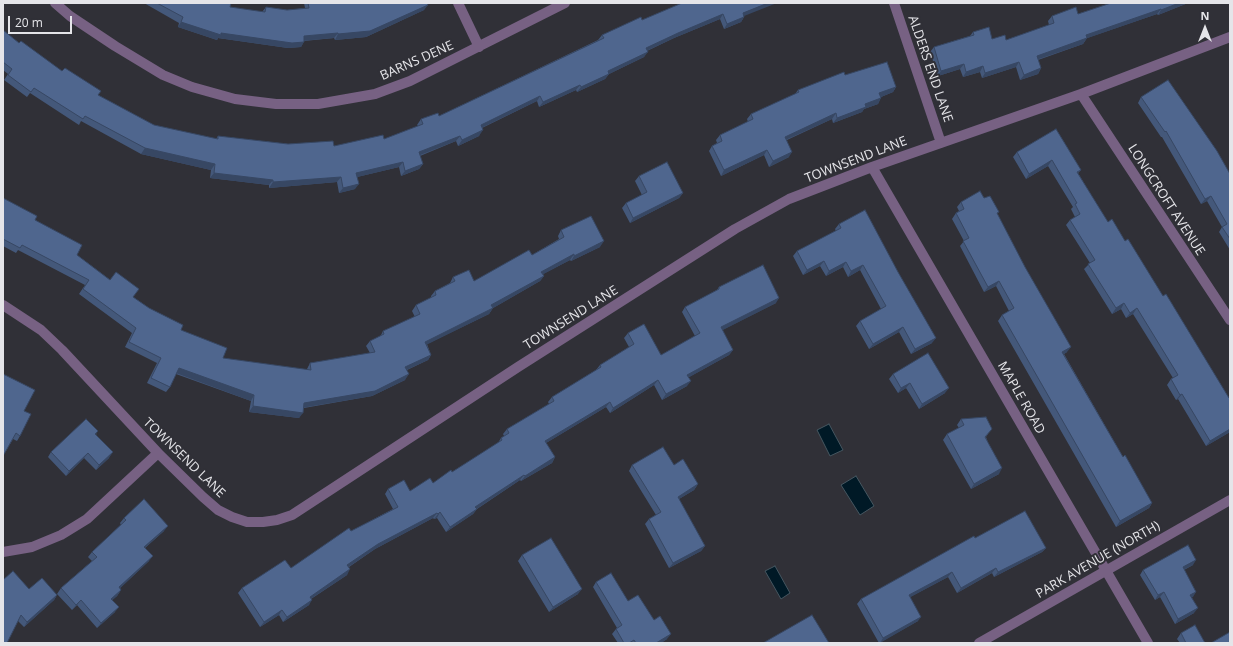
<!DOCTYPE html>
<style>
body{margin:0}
#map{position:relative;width:1233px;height:646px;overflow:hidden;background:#303037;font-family:"Open Sans",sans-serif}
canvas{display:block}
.frame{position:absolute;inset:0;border:4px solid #e5e5e9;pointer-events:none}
.north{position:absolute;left:1185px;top:8px;width:40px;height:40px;-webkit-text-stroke:3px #303037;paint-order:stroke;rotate:0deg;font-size:11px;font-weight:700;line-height:16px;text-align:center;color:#e5e5e9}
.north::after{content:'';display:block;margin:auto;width:14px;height:18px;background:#e5e5e9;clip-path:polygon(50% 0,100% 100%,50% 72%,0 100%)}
.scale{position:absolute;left:8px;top:16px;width:64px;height:18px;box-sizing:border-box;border:2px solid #e5e5e9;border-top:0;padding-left:5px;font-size:12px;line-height:14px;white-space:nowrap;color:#e5e5e9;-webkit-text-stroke:3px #303037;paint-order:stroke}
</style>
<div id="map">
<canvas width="1233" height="646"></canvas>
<div class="frame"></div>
<div class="north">N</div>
<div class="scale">20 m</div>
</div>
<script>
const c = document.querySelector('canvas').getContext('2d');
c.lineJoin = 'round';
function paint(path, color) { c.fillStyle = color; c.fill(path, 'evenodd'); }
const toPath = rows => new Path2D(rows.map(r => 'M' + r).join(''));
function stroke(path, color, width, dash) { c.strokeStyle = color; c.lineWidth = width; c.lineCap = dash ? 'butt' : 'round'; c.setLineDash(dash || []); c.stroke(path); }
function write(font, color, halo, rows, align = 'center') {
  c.font = font + ' "Open Sans",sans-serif'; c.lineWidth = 4; c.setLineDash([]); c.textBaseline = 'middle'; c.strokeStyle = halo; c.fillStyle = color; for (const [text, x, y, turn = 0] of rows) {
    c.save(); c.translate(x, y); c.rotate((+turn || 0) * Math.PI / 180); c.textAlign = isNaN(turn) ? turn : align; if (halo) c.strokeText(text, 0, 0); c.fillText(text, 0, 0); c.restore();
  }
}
const water = toPath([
 [829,424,843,450,830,456,817,430,829,424],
 [856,476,874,506,860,515,841,485,856,476],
 [775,566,790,593,781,599,765,571,775,566]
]);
paint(water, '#001926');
stroke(water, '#455660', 1);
stroke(toPath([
 [55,3,70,16,115,46,163,75,192,87,235,99,276,104,318,104,375,94,410,81,565,3],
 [458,3,479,47],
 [894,3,941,143],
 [1081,94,1230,320],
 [872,167,1148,643],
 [3,305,41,330,62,350,158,453,203,497,218,510,232,517,247,522,263,522,277,520,292,515,518,367,735,229,789,199,872,167,1081,94,1230,37],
 [3,552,32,547,61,535,87,519,158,453],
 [979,643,1230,500]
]), '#776183', 10);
paint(toPath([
 [144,3,231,3,230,7,262,12,266,7,287,10,305,8,304,3,427,3,424,10,366,37,335,40,334,38,304,41,301,47,288,48,218,38,217,40,178,27,179,23],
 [682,3,744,16,744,17,741,22,724,29,720,19,674,38,647,51,644,57,609,74,605,79,577,92,576,90,539,107,537,101,482,128,479,136,458,146,456,141,420,156,423,164,419,169,401,176,399,167,357,177,355,189,339,193,337,182,269,188,269,185,210,178,211,170,141,154,81,121,79,125,30,93,27,97,4,80,8,74,3,70,3,30,19,43,98,95,154,125,216,139,218,136,288,144,334,146,384,139,418,126,417,125,421,119,439,116,598,40,602,35,642,20],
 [1111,3,1188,3,1158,15,1157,14,1087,38,1083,44,1038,60,1041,68,1038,74,1020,80,1016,67,982,78,980,72,963,77,960,69,938,76,930,52,934,47,970,36,973,32,992,39,1006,40,1049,25,1048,21,1052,16,1078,14],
 [845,75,896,87,893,92,881,97,878,104,864,109,862,112,833,123,832,119,787,140,789,157,769,167,764,155,721,176,709,151,712,146,717,143,716,140,720,135,748,122,747,119,751,114,795,94,798,90],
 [1141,97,1230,174,1230,250,1219,232,1222,227,1207,201,1201,204,1162,137,1161,137,1138,103],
 [1056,129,1081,170,1078,173,1230,432,1206,446,1178,399,1176,400,1167,385,1171,379,1173,378,1133,314,1126,318,1121,309,1112,314,1084,269,1090,263,1066,225,1070,220,1075,217,1071,209,1073,207,1048,166,1026,179,1013,157,1017,152],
 [639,176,683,193,679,198,630,223,622,208,626,203,642,195,635,181],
 [3,198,35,220,77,255,133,297,181,330,223,358,307,370,307,369,310,363,370,353,366,346,370,341,380,337,383,331,415,317,412,311,416,305,431,298,431,296,435,291,450,283,453,277,474,281,532,255,559,239,558,236,561,230,600,247,571,261,570,260,543,274,544,276,540,281,493,308,489,314,427,344,431,355,428,360,407,370,405,380,372,396,304,408,299,418,249,412,251,401,176,374,170,387,166,392,147,383,157,363,125,347,132,333,79,294,85,285,18,250,16,253,3,246],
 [984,198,997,214,1067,352,1064,354,1123,457,1152,503,1149,508,1116,527,998,321,1002,315,1009,311,996,286,984,292,960,246,964,241,952,219,956,213,959,211,957,207,961,202],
 [839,224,932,343,911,354,899,332,869,349,856,326,860,321,881,309,860,270,848,277,843,267,826,276,820,266,803,275,793,256,797,251,836,231,835,229],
 [719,287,776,303,722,330,733,350,729,355,689,377,687,386,662,400,654,385,610,413,606,407,546,443,555,457,552,463,521,481,520,480,477,509,473,514,446,532,437,518,434,519,433,518,375,549,349,567,347,575,311,599,309,605,283,622,279,615,260,627,238,593,242,588,291,568,351,531,393,509,385,494,388,489,410,491,433,483,452,472,498,443,501,438,504,436,503,434,507,429,549,404,548,402,552,397,596,370,600,365,629,347,624,338,628,333,661,355,695,336,682,312,685,307,717,290],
 [3,374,24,411,20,436,17,441,13,439,3,456],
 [893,374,945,393,919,409,906,388,898,393,889,379],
 [961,419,988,434,986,437,999,474,971,489,943,440,947,434,959,428,957,425],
 [98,431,96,434,109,458,96,470,84,458,66,476,48,457,51,452],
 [632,465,698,484,694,490,679,499,705,546,701,551,669,568,645,524,649,519,656,515,629,471],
 [124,518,164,531,145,548,149,561,120,588,121,590,117,596,112,600,115,612,97,628,77,605,72,610,57,594,61,588,92,561,88,557,92,552,121,525,120,523],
 [975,538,1046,548,1042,552,994,577,992,573,957,593,948,577,910,597,918,621,879,643,857,604,861,599],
 [522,555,578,594,549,612,518,561],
 [1193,565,1184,570,1193,597,1192,597,1194,613,1175,624,1160,597,1155,600,1140,575,1143,570],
 [596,582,628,601,654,620,667,639,661,643,618,643,612,634,616,629,617,628,593,587],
 [29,589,57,595,54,600,24,627,18,621],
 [1181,633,1205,643,1180,643,1177,639]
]), '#44587a');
paint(toPath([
 [768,3,777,3,739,18,743,13],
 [1179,3,1188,3,1158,15,1161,10],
 [428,5,424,10,366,37,335,40,338,34],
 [1161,9,1157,14,1082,40,1086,35],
 [723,14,720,19,674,38,642,53,646,48,678,33],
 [744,17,741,22,724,29,727,24],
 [181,22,221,33,304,42,301,47,288,48,218,38,217,40,178,27],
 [338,33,334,38,300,41,304,36],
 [1087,38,1083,44,1033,61,1037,56],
 [648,52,644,57,609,74,605,79,577,92,581,87,608,71],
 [1019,62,1016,67,982,78,985,73],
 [964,64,960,69,938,76,941,71],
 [983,66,980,72,963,77,966,72],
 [1041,68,1038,74,1020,80,1024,75],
 [580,85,576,90,539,107,543,102],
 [896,87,893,92,876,99,879,93],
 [540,96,537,101,477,130,481,125],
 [881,98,878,104,864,109,862,112,833,123,837,118,865,104],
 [836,113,832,119,781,142,785,137],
 [483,130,479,136,458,146,462,140],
 [460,136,456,141,415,157,419,152],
 [145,148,215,164,211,170,141,154],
 [767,150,764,155,721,176,724,170],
 [792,152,789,157,769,167,773,161],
 [1052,160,1048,166,1026,179,1029,174],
 [403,162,399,167,353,178,356,173],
 [423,164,419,169,401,176,405,171],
 [214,173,273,180,269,185,210,178],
 [341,177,337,182,269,188,273,182],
 [359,184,355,189,339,193,343,188],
 [683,193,679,198,630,223,633,218],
 [1211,196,1207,201,1201,204,1205,199],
 [604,241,600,247,571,261,574,256],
 [574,254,570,260,538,277,541,272],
 [824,261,820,266,803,275,807,270],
 [846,262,843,267,826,276,829,271],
 [863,265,860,270,848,277,851,271],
 [544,276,540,281,488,311,491,305],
 [999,281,996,286,984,292,988,287],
 [779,298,776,303,717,333,721,327],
 [1124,303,1121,309,1112,314,1116,308],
 [493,308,489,314,422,347,425,342],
 [1137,308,1133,314,1126,318,1130,313],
 [903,327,899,332,869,349,873,344],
 [936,338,932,343,911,354,915,349],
 [1071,347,1067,352,1059,357,1062,352],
 [733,350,729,355,684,380,687,375],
 [431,355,428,360,402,372,405,367],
 [179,368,254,395,251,401,176,373],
 [409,374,405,380,372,396,301,408,304,403],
 [658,380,654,385,610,413,613,408],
 [691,381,687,386,662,400,666,394],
 [910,383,906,388,898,393,901,388],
 [949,388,945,393,919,409,922,404],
 [1182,394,1178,399,1176,400,1180,395],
 [610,402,606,407,541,446,545,441],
 [253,406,303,413,299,418,249,412],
 [1230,429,1230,432,1206,446,1210,441],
 [113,452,109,458,96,470,99,465],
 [88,453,84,458,66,476,69,471],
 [555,457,552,463,521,481,525,476],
 [1002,468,999,474,971,489,974,484],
 [524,475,520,480,472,512,475,507],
 [698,484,694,490,674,502,678,497],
 [1152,503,1149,508,1116,527,1120,521],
 [477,509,473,514,446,532,450,527],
 [440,512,437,518,434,519,438,514],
 [437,513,433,518,375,549,344,570,347,565,378,544],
 [168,526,164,531,140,552,144,547],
 [705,546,701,551,669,568,673,563],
 [1046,548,1042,552,994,577,998,572],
 [153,556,149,561,115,593,119,587],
 [1196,560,1193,565,1179,572,1183,567],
 [996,568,992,573,957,593,961,588],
 [350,569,347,575,306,602,310,597],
 [952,572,948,577,905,600,909,595],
 [582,589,578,594,549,612,553,607],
 [121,590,117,596,108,604,111,599],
 [1164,592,1160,597,1155,600,1158,595],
 [1196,592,1193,597,1187,600,1190,595],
 [57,595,54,600,24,627,27,622],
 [81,600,77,605,72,610,76,605],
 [312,600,309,605,283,622,287,617],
 [119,607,115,612,97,628,101,623],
 [1198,608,1194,613,1175,624,1178,619],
 [282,610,279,615,260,627,264,622],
 [921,617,918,621,880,643,883,638],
 [671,634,667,639,661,643,656,643]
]), '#374763');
const building = toPath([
 [157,3,231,3,230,7,265,12,266,7,287,10,309,8,308,3,427,3,428,5,370,31,338,34,338,33,304,36,304,42,292,43,221,33,221,35,181,22,183,17,157,3],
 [682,3,768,3,743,13,744,17,727,24,723,14,678,33,646,48,648,52,608,71,609,74,581,87,580,85,543,102,540,96,481,125,483,130,462,140,460,136,419,152,423,164,405,171,403,162,356,173,359,184,343,188,341,177,273,182,273,180,214,173,215,164,145,148,85,116,83,119,34,88,31,92,8,75,12,69,3,62,3,30,19,43,21,41,62,71,65,68,101,91,98,95,154,125,218,139,218,136,288,144,333,141,334,146,383,135,384,139,423,124,421,119,438,113,439,116,604,38,602,35,641,17,642,20,682,3],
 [1111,3,1179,3,1161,10,1161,9,1086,35,1087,38,1037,56,1041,68,1024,75,1019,62,985,73,983,66,966,72,964,64,941,71,934,47,974,35,973,32,989,27,992,39,1005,35,1006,40,1054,23,1052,16,1076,7,1078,14,1111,3],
 [887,62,896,87,879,93,881,98,865,104,866,107,837,118,836,113,785,137,792,152,773,161,767,150,724,170,712,146,722,141,720,135,753,119,751,114,799,92,798,90,844,72,845,75,887,62],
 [1168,80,1217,151,1230,174,1230,239,1222,227,1227,224,1211,196,1205,199,1166,131,1165,132,1141,97,1168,80],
 [1056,129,1081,170,1077,172,1108,222,1112,219,1125,241,1128,239,1163,296,1166,294,1229,398,1230,397,1230,429,1210,441,1182,394,1180,395,1171,379,1178,375,1137,308,1130,313,1124,303,1116,308,1088,264,1095,260,1070,220,1080,214,1075,204,1077,203,1052,160,1029,174,1017,152,1056,129],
 [667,162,683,193,633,218,626,203,647,192,639,176,667,162],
 [980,191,984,198,990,196,999,212,997,213,1025,267,1071,347,1062,352,1123,457,1125,455,1152,503,1120,521,1002,315,1014,308,999,281,988,287,963,241,969,238,956,213,964,209,961,202,980,191],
 [3,198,37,216,35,220,82,245,77,255,110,280,116,272,139,289,133,297,149,308,183,325,181,330,227,348,223,358,311,370,310,363,375,352,370,341,384,334,383,331,420,314,416,305,436,295,435,291,455,281,453,277,469,270,474,281,529,250,532,255,564,237,561,230,591,216,604,241,574,256,574,254,541,272,544,276,491,305,493,308,425,342,431,355,405,367,409,374,375,391,304,403,303,413,253,406,254,395,179,368,170,387,151,378,161,358,129,342,136,328,83,289,89,280,22,245,20,248,3,239,3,198],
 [865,210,898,272,936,338,915,349,903,327,873,344,860,321,886,306,863,265,851,271,846,262,829,271,824,261,807,270,797,251,841,228,839,224,865,210],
 [763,265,779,298,721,327,733,350,687,375,691,381,666,394,658,380,613,408,610,402,545,441,555,457,525,476,524,475,475,507,477,509,450,527,440,512,438,514,437,513,378,544,347,565,350,569,310,597,312,600,287,617,282,610,264,622,242,588,285,560,291,568,349,528,351,531,398,507,388,489,404,480,410,491,430,478,433,483,451,470,452,472,502,440,501,438,509,433,507,429,554,401,552,397,601,367,600,365,634,344,628,333,644,324,661,355,700,333,685,307,719,289,719,287,763,265],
 [928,353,949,388,922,404,910,383,901,388,893,374,928,353],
 [3,374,35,390,24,411,31,414,20,436,16,433,3,456,3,374],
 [986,417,992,429,985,437,1002,468,974,484,947,434,964,425,961,419,986,417],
 [86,419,98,431,95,434,113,452,99,465,88,453,69,471,51,452,86,419],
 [663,447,674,465,683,459,698,484,678,497,705,546,673,563,649,519,661,512,632,465,663,447],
 [144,499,168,526,144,547,153,556,119,587,121,590,111,599,119,607,101,623,81,600,76,605,61,588,97,557,92,552,126,520,124,518,144,499],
 [1025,511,1046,548,998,572,996,568,961,588,952,572,909,595,921,617,883,638,861,599,974,536,975,538,1025,511],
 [551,538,582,589,553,607,522,555,551,538],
 [1188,545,1196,560,1183,567,1196,592,1190,595,1198,608,1178,619,1164,592,1158,595,1143,570,1188,545],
 [13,571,29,589,42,578,57,595,27,622,21,615,7,643,3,643,3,580,13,571],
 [611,573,628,601,638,595,654,620,660,616,671,634,656,643,636,643,634,640,629,643,624,643,616,629,622,625,596,582,611,573],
 [812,615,829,643,763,643,812,615],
 [1195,625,1205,643,1186,643,1181,633,1195,625],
 [1230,632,1230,643,1211,643,1230,632]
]);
paint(building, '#4f668e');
stroke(building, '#374763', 1);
write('13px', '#e5e5e9', '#303037', [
 ["BARNS DENE",417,61,-24],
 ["ALDERS END LANE",930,69,71],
 ["TOWNSEND LANE",856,160,-21],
 ["LONGCROFT AVENUE",1166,200,57],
 ["TOWNSEND LANE",571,318,-32],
 ["MAPLE ROAD",1021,398,60],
 ["TOWNSEND LANE",184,458,44],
 ["PARK AVENUE (NORTH)",1098,560,-30]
]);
</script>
